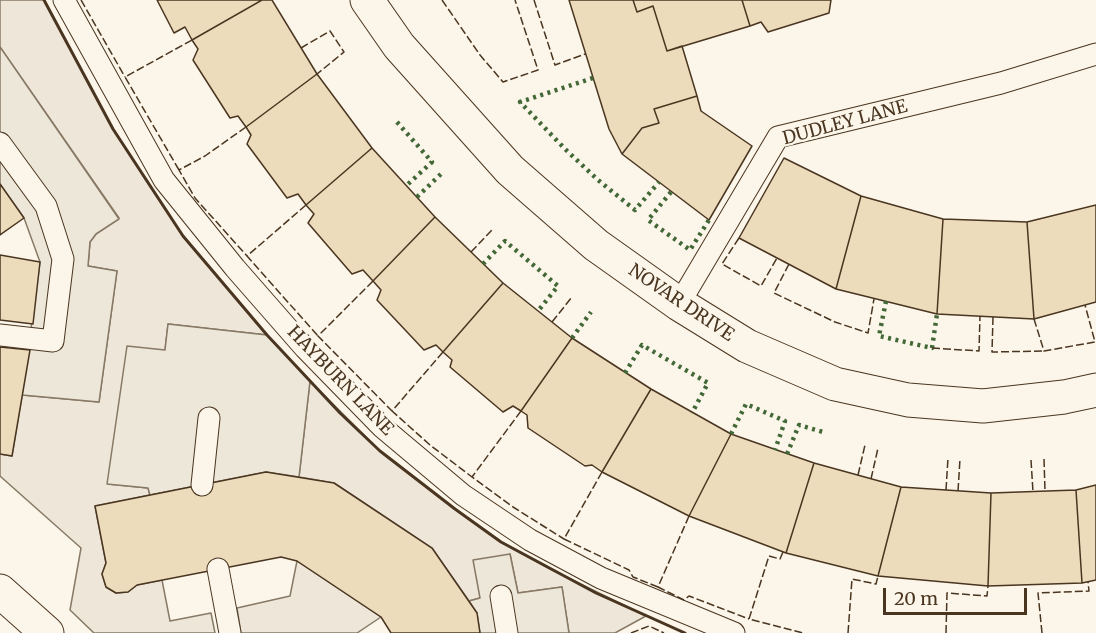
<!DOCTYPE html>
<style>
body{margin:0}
#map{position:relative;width:1096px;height:633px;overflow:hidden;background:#fbf6e9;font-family:Merriweather,serif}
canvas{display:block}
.scale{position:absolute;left:883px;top:588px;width:144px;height:27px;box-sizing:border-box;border:3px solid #4a3520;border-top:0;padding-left:8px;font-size:18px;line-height:21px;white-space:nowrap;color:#4a3520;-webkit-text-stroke:4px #fbf6e9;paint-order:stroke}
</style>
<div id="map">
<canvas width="1096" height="633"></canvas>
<div class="scale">20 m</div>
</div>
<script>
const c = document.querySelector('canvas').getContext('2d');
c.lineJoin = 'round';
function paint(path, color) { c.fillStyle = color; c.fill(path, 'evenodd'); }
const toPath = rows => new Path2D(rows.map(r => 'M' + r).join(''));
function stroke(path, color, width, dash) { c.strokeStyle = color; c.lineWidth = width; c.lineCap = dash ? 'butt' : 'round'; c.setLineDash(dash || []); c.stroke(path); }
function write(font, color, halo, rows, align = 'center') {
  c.font = font + ' Merriweather,serif'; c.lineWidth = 4.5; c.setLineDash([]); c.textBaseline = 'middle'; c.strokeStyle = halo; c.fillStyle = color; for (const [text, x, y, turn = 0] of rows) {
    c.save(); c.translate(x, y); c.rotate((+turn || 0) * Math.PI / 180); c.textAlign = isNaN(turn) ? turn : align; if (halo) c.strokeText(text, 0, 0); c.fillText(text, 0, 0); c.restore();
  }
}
const green = toPath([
 [0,0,44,0,113,129,151,188,183,236,267,335,168,324,165,350,108,484,148,488,150,495,95,506,106,563,102,574,106,587,116,593,128,592,137,585,162,580,170,621,211,613,215,633,94,633,70,610,81,548,0,476,0,454,12,456,22,395,99,402,117,271,88,266,90,242,96,234,119,218,0,47,0,0],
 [310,381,380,451,455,509,501,542,550,569,646,616,615,633,569,633,562,587,518,593,510,554,480,598,469,601,432,548,334,483,299,477,310,381],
 [297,561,381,617,357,633,241,633,237,608,290,596,297,561]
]);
paint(green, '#ede6d9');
stroke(green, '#887966', 1.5);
const parking = toPath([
 [0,47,119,219,96,234,90,242,88,266,117,271,99,402,22,395,40,262,24,218,0,184,0,47],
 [168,324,267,335,310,381,299,477,266,472,150,495,148,488,107,484,127,346,165,350,168,324],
 [510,554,518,593,562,587,569,633,480,633,477,613,469,601,480,598,473,560,510,554]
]);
paint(parking, '#ede7d9');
stroke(parking, '#887966', 1.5);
const building = toPath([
 [157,0,262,0,192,40,185,27,174,33,157,0],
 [262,0,272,0,317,74,246,127,238,116,230,118,193,60,198,49,192,40,262,0],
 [569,0,633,0,637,12,653,6,667,51,682,46,697,96,654,109,659,123,642,128,622,154,609,129,569,0],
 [633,0,742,0,750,26,667,51,653,6,637,12,633,0],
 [742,0,831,0,829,13,768,32,761,22,750,26,742,0],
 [317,74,372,148,306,205,298,194,287,198,247,144,251,135,246,127,317,74],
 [697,96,701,111,752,146,709,220,622,154,642,128,659,123,654,109,697,96],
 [372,148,435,217,373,281,363,270,352,274,308,223,314,214,306,205,372,148],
 [784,158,861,196,836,289,739,238,784,158],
 [0,184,24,218,0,235,0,184],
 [861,196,943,219,937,314,836,289,861,196],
 [1096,205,1096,302,1034,319,1027,222,1096,205],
 [435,217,503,283,443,352,436,345,424,350,377,300,381,290,373,281,435,217],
 [943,219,1027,222,1034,319,937,314,943,219],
 [0,255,40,262,33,324,0,320,0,255],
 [503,283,572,338,521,411,513,406,503,412,450,367,452,360,443,352,503,283],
 [572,338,651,389,602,472,592,465,585,466,528,428,527,415,521,411,572,338],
 [0,347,30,350,12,456,0,454,0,347],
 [651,389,731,434,689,516,602,472,651,389],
 [731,434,814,463,786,553,689,516,731,434],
 [814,463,901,487,878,576,786,553,814,463],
 [266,472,334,483,432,548,477,613,480,633,391,633,381,617,297,561,281,557,137,585,128,592,116,593,106,587,102,574,106,563,95,506,266,472],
 [1096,485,1096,580,1082,583,1076,490,1096,485],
 [901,487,991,493,988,586,878,576,901,487],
 [1076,490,1082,583,988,586,991,493,1076,490]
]);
paint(building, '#ecdcbc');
stroke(building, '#4a3520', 1.5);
const lane = toPath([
 [64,0,164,180,235,268,305,348,382,427,463,495,530,540,601,578,734,633],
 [0,143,46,206,63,259,53,341,0,335],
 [679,304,778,137,1001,83,1096,54],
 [202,485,209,418],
 [218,569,230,633],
 [501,596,507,633]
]);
const street = toPath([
 [367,0,399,46,510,170,596,245,679,304,747,346,835,384,908,400,983,406,1064,397,1096,390],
 [0,591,47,633]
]);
stroke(lane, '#4a3520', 23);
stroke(street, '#4a3520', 35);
stroke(lane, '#fbf6e9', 21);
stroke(street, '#fbf6e9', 33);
stroke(toPath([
 [593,78,520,102,565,149,598,180,635,210,659,182],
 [397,122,432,162,407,185],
 [671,192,648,220,690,250,709,220],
 [417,197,441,174],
 [483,264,505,241,558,286,538,311],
 [886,301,879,336,932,348,937,314],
 [572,338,591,312],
 [625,373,642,345,708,383,692,413],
 [731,434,746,404,785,421,775,450],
 [787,454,799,425,823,432]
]), '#436837', 4.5, [3, 4.5]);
stroke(toPath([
 [81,0,125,77],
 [442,0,480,55,503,82,538,70,515,0],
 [534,0,555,65,585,54],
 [301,48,330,31,344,52,317,74],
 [246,127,205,156,179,170,195,198,247,256],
 [179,170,125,77,192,40],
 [306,205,247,256,318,336],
 [739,238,722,264,761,286,777,258],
 [471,252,492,230],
 [789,264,774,293,835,322,868,333,874,299],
 [373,281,318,336,392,411],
 [993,317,992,352,1044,351],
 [1034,319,1044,351,1095,342,1085,305],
 [552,322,572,297],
 [932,348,979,351,980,316],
 [443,352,392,411,430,445,472,477],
 [521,411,472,477,513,507,564,539],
 [1044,459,1045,491],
 [1031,460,1033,492],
 [602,472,564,539,629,570,633,577,658,587],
 [858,475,865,445],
 [871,479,878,448],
 [946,490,948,458],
 [958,491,960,459],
 [689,516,658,587,684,600,689,596,749,619],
 [783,552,780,559,769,556,749,619,803,633],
 [631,633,649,626,664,633],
 [848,633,852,579,876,584,878,576],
 [946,633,947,593,987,596,988,586],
 [1042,633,1038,593,1089,591,1088,582]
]), '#4a3520', 1.5, [8, 3]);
stroke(toPath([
 [44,0,113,129,183,236,267,335,340,413,380,451,455,509,501,542,596,593,685,633]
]), '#4a3520', 3);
write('18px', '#4a3520', '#fbf6e9', [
 ["DUDLEY LANE",845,123,-15],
 ["NOVAR DRIVE",681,303,34],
 ["HAYBURN LANE",340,381,46]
]);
</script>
